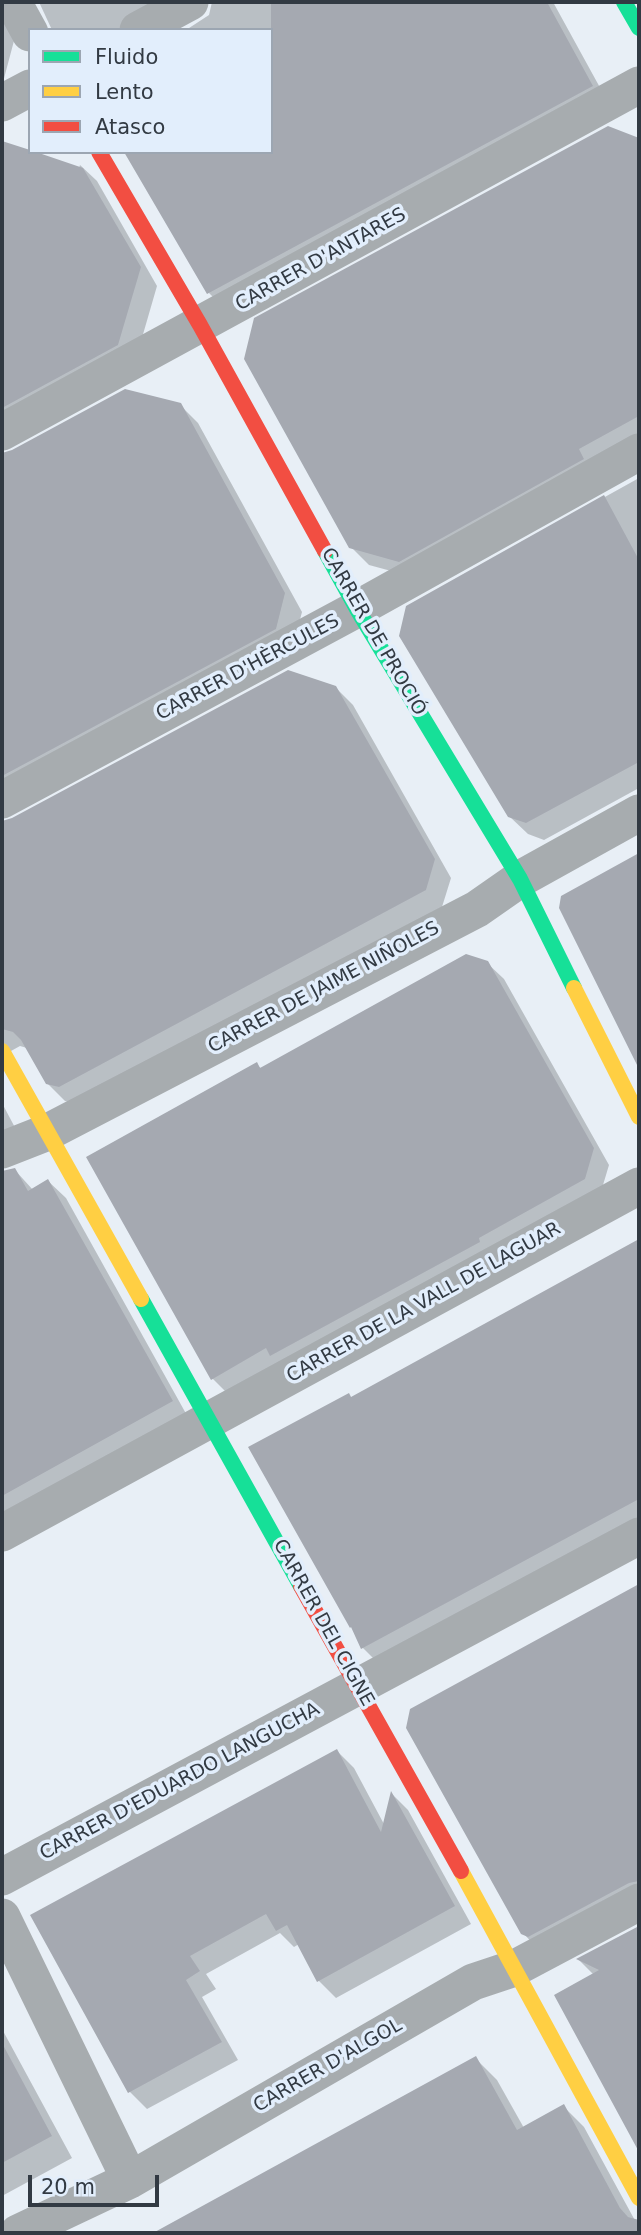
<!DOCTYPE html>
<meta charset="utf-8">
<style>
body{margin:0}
#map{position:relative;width:641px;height:2235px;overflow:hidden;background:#e8eff6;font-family:"DejaVu Sans",sans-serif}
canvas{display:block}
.frame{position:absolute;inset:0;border:4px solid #323a43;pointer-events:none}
.legend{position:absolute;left:28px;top:28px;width:245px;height:126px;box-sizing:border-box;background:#e2eefc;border:2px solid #9ca6b2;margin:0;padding:9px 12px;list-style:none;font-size:21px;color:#323a43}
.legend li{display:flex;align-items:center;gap:14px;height:35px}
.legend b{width:35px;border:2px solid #9ca6b2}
.scale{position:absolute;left:28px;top:2175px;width:131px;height:32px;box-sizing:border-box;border:4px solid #323a43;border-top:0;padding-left:9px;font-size:21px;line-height:24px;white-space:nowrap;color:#323a43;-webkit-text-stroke:5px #e2eefc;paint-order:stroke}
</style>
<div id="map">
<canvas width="641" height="2235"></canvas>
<div class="frame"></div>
<ul class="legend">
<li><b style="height:9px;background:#16e098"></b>Fluido</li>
<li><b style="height:9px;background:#ffcf43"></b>Lento</li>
<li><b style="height:9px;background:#f24e42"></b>Atasco</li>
</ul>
<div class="scale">20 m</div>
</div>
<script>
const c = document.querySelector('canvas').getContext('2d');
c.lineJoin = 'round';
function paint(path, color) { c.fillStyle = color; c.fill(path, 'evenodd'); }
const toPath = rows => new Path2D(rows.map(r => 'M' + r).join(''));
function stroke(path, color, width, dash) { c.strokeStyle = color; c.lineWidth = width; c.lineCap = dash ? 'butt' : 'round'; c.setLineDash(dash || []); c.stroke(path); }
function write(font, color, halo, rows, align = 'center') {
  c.font = font + ' "DejaVu Sans",sans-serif'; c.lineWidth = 7; c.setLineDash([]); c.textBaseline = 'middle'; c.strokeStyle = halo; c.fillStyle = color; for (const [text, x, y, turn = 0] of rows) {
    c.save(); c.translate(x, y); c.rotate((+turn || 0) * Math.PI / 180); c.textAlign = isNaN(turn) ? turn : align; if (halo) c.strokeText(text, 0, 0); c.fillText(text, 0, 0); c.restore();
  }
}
paint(toPath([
 [2,2,15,37,2,86],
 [39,2,195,2,144,30,52,30],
 [212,2,553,2,609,104,226,310,209,293,271,152,271,30,186,30,209,15],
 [608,128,639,140,639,455,417,578,369,565,351,547],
 [2,143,79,168,80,165,97,181,157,286,135,362,2,438],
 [180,405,198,423,302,612,293,646,2,806,2,455],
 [639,478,639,788,544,840,528,834,509,816,407,607],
 [335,687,353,705,451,878,442,907,77,1104,65,1101,47,1083,27,1048,20,1046,2,1056,2,823],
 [639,855,639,1065,561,907,562,897],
 [487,963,504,979,609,1165,600,1195,228,1394,212,1378,257,1065,262,1069],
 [2,1103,20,1137,2,1156],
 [14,1169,33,1190,48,1181,66,1198,189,1419,2,1521,2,1172],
 [639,1241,639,1526,380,1665,363,1648,352,1399],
 [639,1586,639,1902,539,1950,523,1933,411,1710],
 [337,1751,354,1768,385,1826,392,1794,408,1810,471,1924,336,1998,319,1981,299,1944,294,1947,280,1933,206,1974,216,1989,202,1997,238,2060,147,2109,130,2092,33,1916],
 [639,1928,639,2149,557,1996,594,1975,579,1960],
 [2,2029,72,2158,2,2196],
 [476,2059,497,2080,524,2128,563,2106,584,2127,638,2226,635,2233,157,2233]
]), '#0003');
paint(toPath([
 [271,2,547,2,593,86,207,294,124,152,271,152],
 [608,126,639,138,639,416,579,449,584,459,399,562,349,548,244,359,254,318],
 [2,141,30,150,30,152,36,152,83,168,141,267,118,345,2,408],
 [125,389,181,403,285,593,276,629,2,776,2,453,12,450],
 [604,495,639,560,639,762,526,823,508,817,399,636,406,606],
 [288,670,336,686,435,859,426,890,59,1087,46,1084,21,1040,13,1032,2,1029,2,821,12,818],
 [639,853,639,1069,559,908,561,896],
 [466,954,488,961,594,1148,585,1179,479,1238,480,1242,270,1356,266,1348,211,1380,86,1157,257,1062,260,1068],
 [15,1168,28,1191,48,1179,173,1401,2,1496,2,1171],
 [639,1239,639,1499,361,1649,351,1627,350,1628,248,1447,349,1393,351,1397],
 [639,1584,639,1881,629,1883,528,1937,521,1934,406,1728,410,1709],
 [337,1749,381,1832,391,1791,455,1906,317,1982,287,1925,276,1931,266,1914,190,1956,200,1971,186,1980,222,2042,128,2093,30,1915],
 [639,1926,639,2152,554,1995,599,1970,576,1959],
 [2,2043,52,2136,2,2163],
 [476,2056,517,2130,564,2104,620,2208,628,2217,639,2220,639,2233,153,2233]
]), '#a5a9b1');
stroke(toPath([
 [13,2,30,33],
 [138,30,190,2],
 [2,103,30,88],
 [2,432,639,85],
 [2,800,357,609,639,452],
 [2,1150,48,1132,477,909,520,879,639,813],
 [2,1533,639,1186],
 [2,1877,639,1536],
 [2,1917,130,2180],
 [18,2233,130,2180,473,1982,515,1968,639,1902]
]), '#a7acaf', 37);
stroke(toPath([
 [624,2,639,28],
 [325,551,357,609,520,879,574,988],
 [141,1299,301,1586]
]), '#16e098', 16);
stroke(toPath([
 [574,988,639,1117],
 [2,1051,141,1299],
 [461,1871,639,2198]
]), '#ffcf43', 16);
stroke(toPath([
 [99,152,200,325,325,551],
 [301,1586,461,1871]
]), '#f24e42', 16);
write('19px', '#323a43', '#e2eefc', [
 ["CARRER D'ANTARES",321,260,-29],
 ["CARRER DE PROCIÓ",373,632,60],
 ["CARRER D'HÈRCULES",248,668,-28],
 ["CARRER DE JAIME NIÑOLES",324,988,-28],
 ["CARRER DE LA VALL DE LAGUAR",424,1303,-29],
 ["CARRER DEL CIGNE",323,1623,61],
 ["CARRER D'EDUARDO LANGUCHA",180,1782,-28],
 ["CARRER D'ALGOL",328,2066,-30]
]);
</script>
